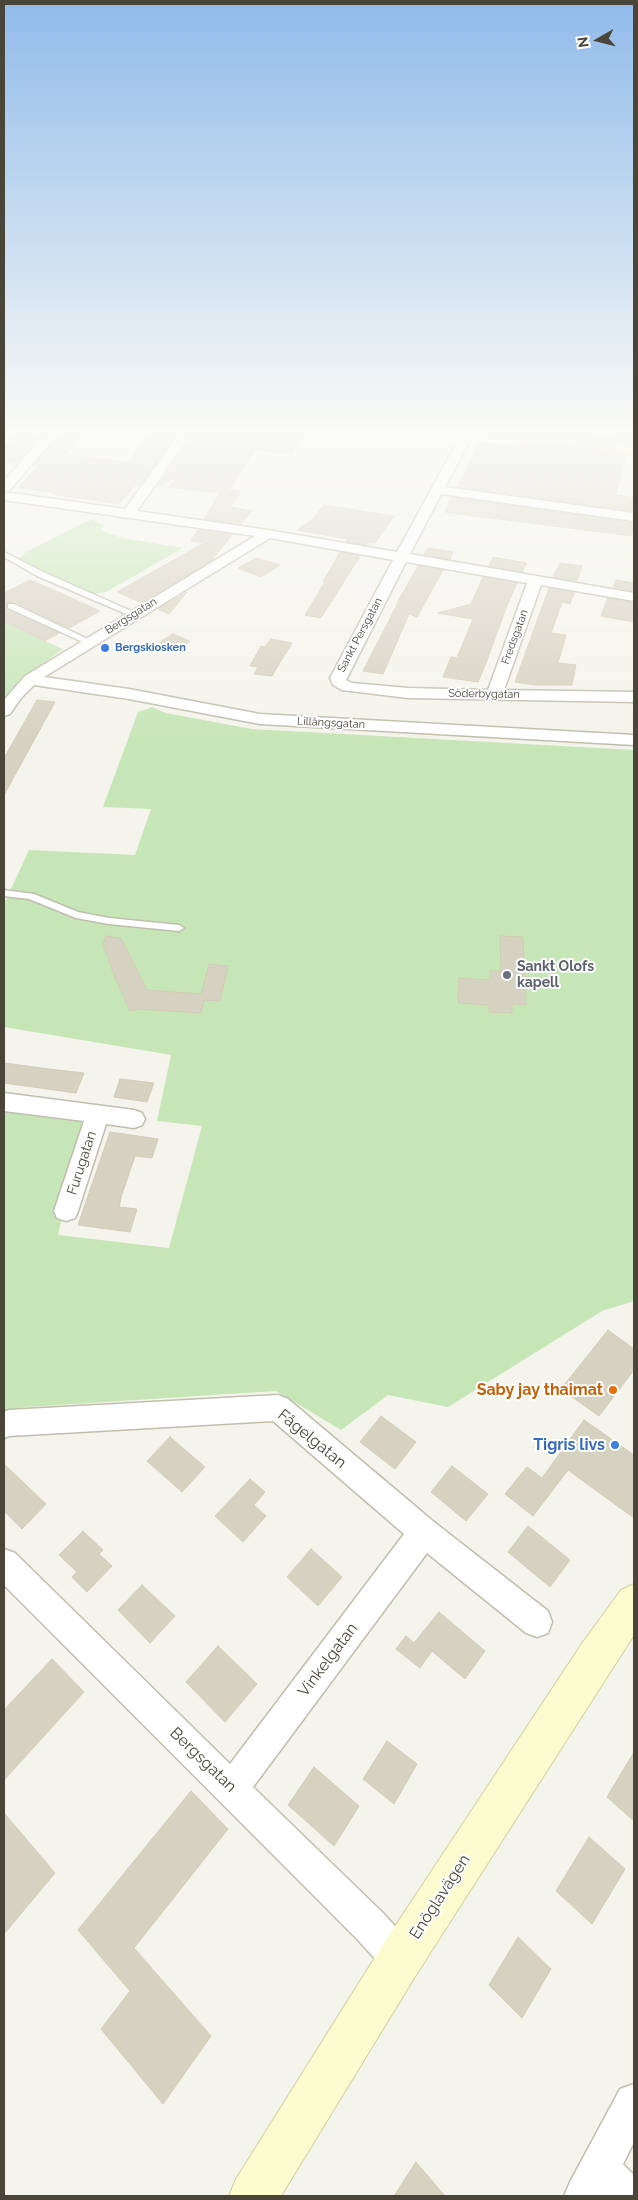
<!DOCTYPE html>
<meta charset="utf-8">
<style>
body{margin:0}
#map{position:relative;width:638px;height:2200px;overflow:hidden;background:#f5f4ec;font-family:Raleway,sans-serif}
canvas{display:block}
.frame{position:absolute;inset:0;border:5px solid #494639;pointer-events:none}
.north{position:absolute;left:573px;top:15px;width:50px;height:50px;-webkit-text-stroke:4px #fff;paint-order:stroke;rotate:262deg;font-size:14px;font-weight:700;line-height:20px;text-align:center;color:#494639}
.north::after{content:'';display:block;margin:auto;width:18px;height:22px;background:#494639;clip-path:polygon(50% 0,100% 100%,50% 72%,0 100%)}
</style>
<div id="map">
<canvas width="638" height="2200"></canvas>
<div class="frame"></div>
<div class="north">N</div>
</div>
<script>
const c = document.querySelector('canvas').getContext('2d');
c.lineJoin = 'round';
function paint(path, color) { c.fillStyle = color; c.fill(path, 'evenodd'); }
const toPath = rows => new Path2D(rows.map(r => 'M' + r).join(''));
function stroke(path, color, width, dash) { c.strokeStyle = color; c.lineWidth = width; c.lineCap = dash ? 'butt' : 'round'; c.setLineDash(dash || []); c.stroke(path); }
function write(font, color, halo, rows, align = 'center') {
  c.font = font + ' Raleway,sans-serif'; c.lineWidth = 4; c.setLineDash([]); c.textBaseline = 'middle'; c.strokeStyle = halo; c.fillStyle = color; for (const [text, x, y, turn = 0] of rows) {
    c.save(); c.translate(x, y); c.rotate((+turn || 0) * Math.PI / 180); c.textAlign = isNaN(turn) ? turn : align; if (halo) c.strokeText(text, 0, 0); c.fillText(text, 0, 0); c.restore();
  }
}
paint(toPath([
 [92,519,104,526,100,530,122,538,183,548,106,592,93,594,40,574,18,559,26,552],
 [4,623,63,649,24,678,10,696,4,695],
 [152,707,166,713,252,729,634,750,634,1301,602,1311,448,1407,388,1395,341,1430,276,1391,27,1407,4,1411,4,1107,83,1117,58,1235,169,1248,202,1126,157,1121,171,1055,4,1027,4,904,29,850,135,855,151,809,103,807,138,712]
]), '#c7e6b7');
const building = toPath([
 [18,433,43,433,17,463,4,462,4,449,18,433],
 [61,433,84,433,66,455,129,462,149,433,177,433,140,485,136,485,118,504,52,494,54,492,18,488,39,465,34,464,61,433],
 [194,433,304,433,292,454,255,450,229,490,241,491,230,507,252,511,241,524,204,519,220,493,168,487,179,476,157,487,194,433],
 [555,433,631,433,629,443,555,433],
 [479,442,523,447,523,442,626,454,616,495,634,498,634,511,458,487,479,442],
 [452,497,634,523,634,526,631,536,445,512,452,497],
 [324,505,394,516,375,543,368,542,366,545,346,541,348,539,297,530,312,520,324,505],
 [198,530,232,535,212,560,142,603,117,592,204,543,191,541,198,530],
 [428,548,453,552,450,559,424,555,428,548],
 [340,552,360,556,321,618,305,615,325,582,323,582,340,552],
 [493,557,527,563,522,572,489,566,493,557],
 [256,558,280,565,261,577,238,568,256,558],
 [560,563,582,566,577,581,553,577,560,563],
 [418,566,443,570,417,617,409,614,383,674,363,671,398,603,397,603,418,566],
 [483,577,517,583,506,608,486,663,478,682,443,677,451,657,457,658,473,619,438,613,471,604,483,577],
 [30,580,56,591,100,611,69,628,15,602,7,603,7,610,59,633,45,641,4,622,4,593,30,580],
 [616,580,634,583,634,591,613,587,616,580],
 [549,588,574,593,570,604,562,602,551,633,566,635,558,663,576,665,572,685,535,685,515,682,549,588],
 [187,592,169,614,158,609,187,592],
 [608,598,634,603,634,622,601,616,608,598],
 [173,634,190,641,173,652,155,645,173,634],
 [271,639,292,643,272,676,254,674,258,667,250,666,261,646,265,647,271,639],
 [37,700,55,702,4,795,4,758,37,700],
 [106,936,121,938,147,990,201,994,209,964,228,966,220,1001,204,1000,201,1013,139,1009,130,1011,114,975,103,944,106,936],
 [500,936,523,937,526,1005,512,1004,512,1013,489,1012,489,1005,458,1003,459,978,490,980,490,971,501,971,500,936],
 [4,1063,49,1069,84,1073,76,1093,4,1083,4,1063],
 [120,1079,154,1083,147,1102,114,1097,120,1079],
 [110,1132,158,1139,152,1158,135,1156,122,1194,119,1207,137,1209,130,1232,78,1225,110,1132],
 [608,1330,634,1349,634,1370,599,1416,561,1389,608,1330],
 [381,1416,416,1442,395,1469,360,1442,381,1416],
 [584,1420,634,1455,634,1518,568,1470,533,1516,505,1494,527,1467,542,1478,584,1420],
 [170,1437,205,1467,182,1492,147,1461,170,1437],
 [4,1464,46,1504,22,1529,4,1511,4,1464],
 [452,1466,488,1494,466,1521,431,1492,452,1466],
 [250,1479,265,1492,254,1505,266,1516,243,1542,215,1516,250,1479],
 [528,1526,570,1560,550,1587,508,1552,528,1526],
 [83,1531,103,1550,99,1554,112,1566,87,1592,72,1577,77,1572,59,1555,83,1531],
 [311,1549,342,1577,318,1606,287,1577,311,1549],
 [142,1585,175,1616,150,1643,118,1610,142,1585],
 [439,1612,485,1651,465,1679,432,1651,420,1668,396,1649,406,1636,414,1643,439,1612],
 [218,1646,257,1684,225,1722,186,1682,218,1646],
 [52,1659,84,1692,4,1780,4,1710,52,1659],
 [387,1741,417,1764,394,1804,363,1779,387,1741],
 [634,1752,634,1821,607,1797,634,1752],
 [314,1767,359,1806,334,1846,288,1805,314,1767],
 [191,1791,228,1829,134,1948,211,2036,163,2104,101,2029,130,1991,78,1930,191,1791],
 [4,1813,55,1873,4,1934,4,1813],
 [589,1837,625,1869,592,1924,556,1891,589,1837],
 [518,1937,551,1969,522,2018,489,1985,518,1937],
 [416,2162,445,2196,394,2196,416,2162]
]);
paint(building, '#d6d2c2');
stroke(building, '#d1cbb5', 1);
const lane = toPath([
 [4,552,43,572,138,614,131,616,37,576,4,557,4,552],
 [8,604,14,604,94,642,87,644,8,608,8,604],
 [4,890,34,894,78,912,109,918,179,925,184,928,179,931,109,924,76,918,29,899,4,896,4,890]
]);
const street = toPath([
 [46,433,59,433,9,491,4,492,4,481,46,433],
 [180,433,192,433,137,511,268,530,397,552,462,433,474,433,445,487,634,513,634,521,441,494,410,554,634,593,634,601,541,585,504,690,634,692,634,702,408,698,342,690,333,685,330,678,393,560,270,538,44,677,129,689,260,714,634,735,634,745,260,724,129,699,34,685,21,698,10,714,4,716,4,700,25,676,255,536,4,500,4,492,125,509,180,433],
 [406,562,527,583,488,690,408,688,352,683,346,680,406,562],
 [4,1093,134,1110,142,1113,145,1119,142,1125,134,1128,106,1124,78,1211,75,1218,66,1221,57,1218,54,1211,84,1121,4,1111,4,1093],
 [278,1395,288,1399,434,1522,548,1611,552,1622,548,1633,537,1637,526,1633,427,1553,253,1787,383,1913,413,1946,418,1959,413,1972,400,1977,387,1972,357,1939,4,1585,4,1549,15,1553,230,1764,404,1534,273,1421,9,1436,4,1438,4,1412,9,1410,278,1395],
 [634,2084,634,2142,623,2164,634,2175,634,2196,564,2196,570,2182,620,2089,634,2084]
]);
const secondary = toPath([
 [487,433,536,433,634,445,634,453,494,437,487,433],
 [634,1584,634,1635,416,1975,281,2196,229,2196,236,2179,384,1943,583,1642,621,1590,634,1584]
]);
stroke(lane, '#c0beae', 3);
stroke(street, '#c0beae', 3);
stroke(secondary, '#d2cf9e', 2);
paint(lane, '#fff');
paint(street, '#fff');
paint(secondary, '#fcfacf');
const sky = c.createLinearGradient(0, 0, 0, 741);
sky.addColorStop(0, '#90bbea');
sky.addColorStop(0.58, '#fafaf6');
sky.addColorStop(1, '#fafaf600');
c.fillStyle = sky;
c.fillRect(0, 0, 638, 741);
for (const [x, y, r, color] of [
 [105,648,5,"#3f7fe0"],
 [507,975,5,"#6b7280"],
 [613,1390,5,"#e8710a"],
 [615,1445,5,"#3f7fe0"]
]) { const dot = new Path2D(); dot.arc(x, y, r, 0, 2 * Math.PI); c.fillStyle = color; c.fill(dot); stroke(dot, '#fff', 2); }
write('11px', '#494639', '#fff', [
 ["Bergsgatan",131,616,-32],
 ["Sankt Persgatan",360,635,-62],
 ["Fredsgatan",515,637,-70],
 ["Söderbygatan",484,694,1],
 ["Lillängsgatan",331,723,3]
]);
write('bold 11px', '#366cbe', '#fff', [
 ["Bergskiosken",115,648]
], 'left');
write('bold 14px', '#5b616d', '#fff', [
 ["Sankt Olofs",517,967],
 ["kapell",517,983]
], 'left');
write('14px', '#494639', '#fff', [
 ["Furugatan",82,1163,-72]
]);
write('bold 16px', '#c56008', '#fff', [
 ["Saby jay thaimat",603,1390]
], 'right');
write('16px', '#494639', '#fff', [
 ["Fågelgatan",312,1439,39],
 ["Vinkelgatan",328,1660,-53],
 ["Bergsgatan",203,1760,44],
 ["Enöglavägen",440,1897,-57]
]);
write('bold 16px', '#366cbe', '#fff', [
 ["Tigris livs",605,1445]
], 'right');
</script>
